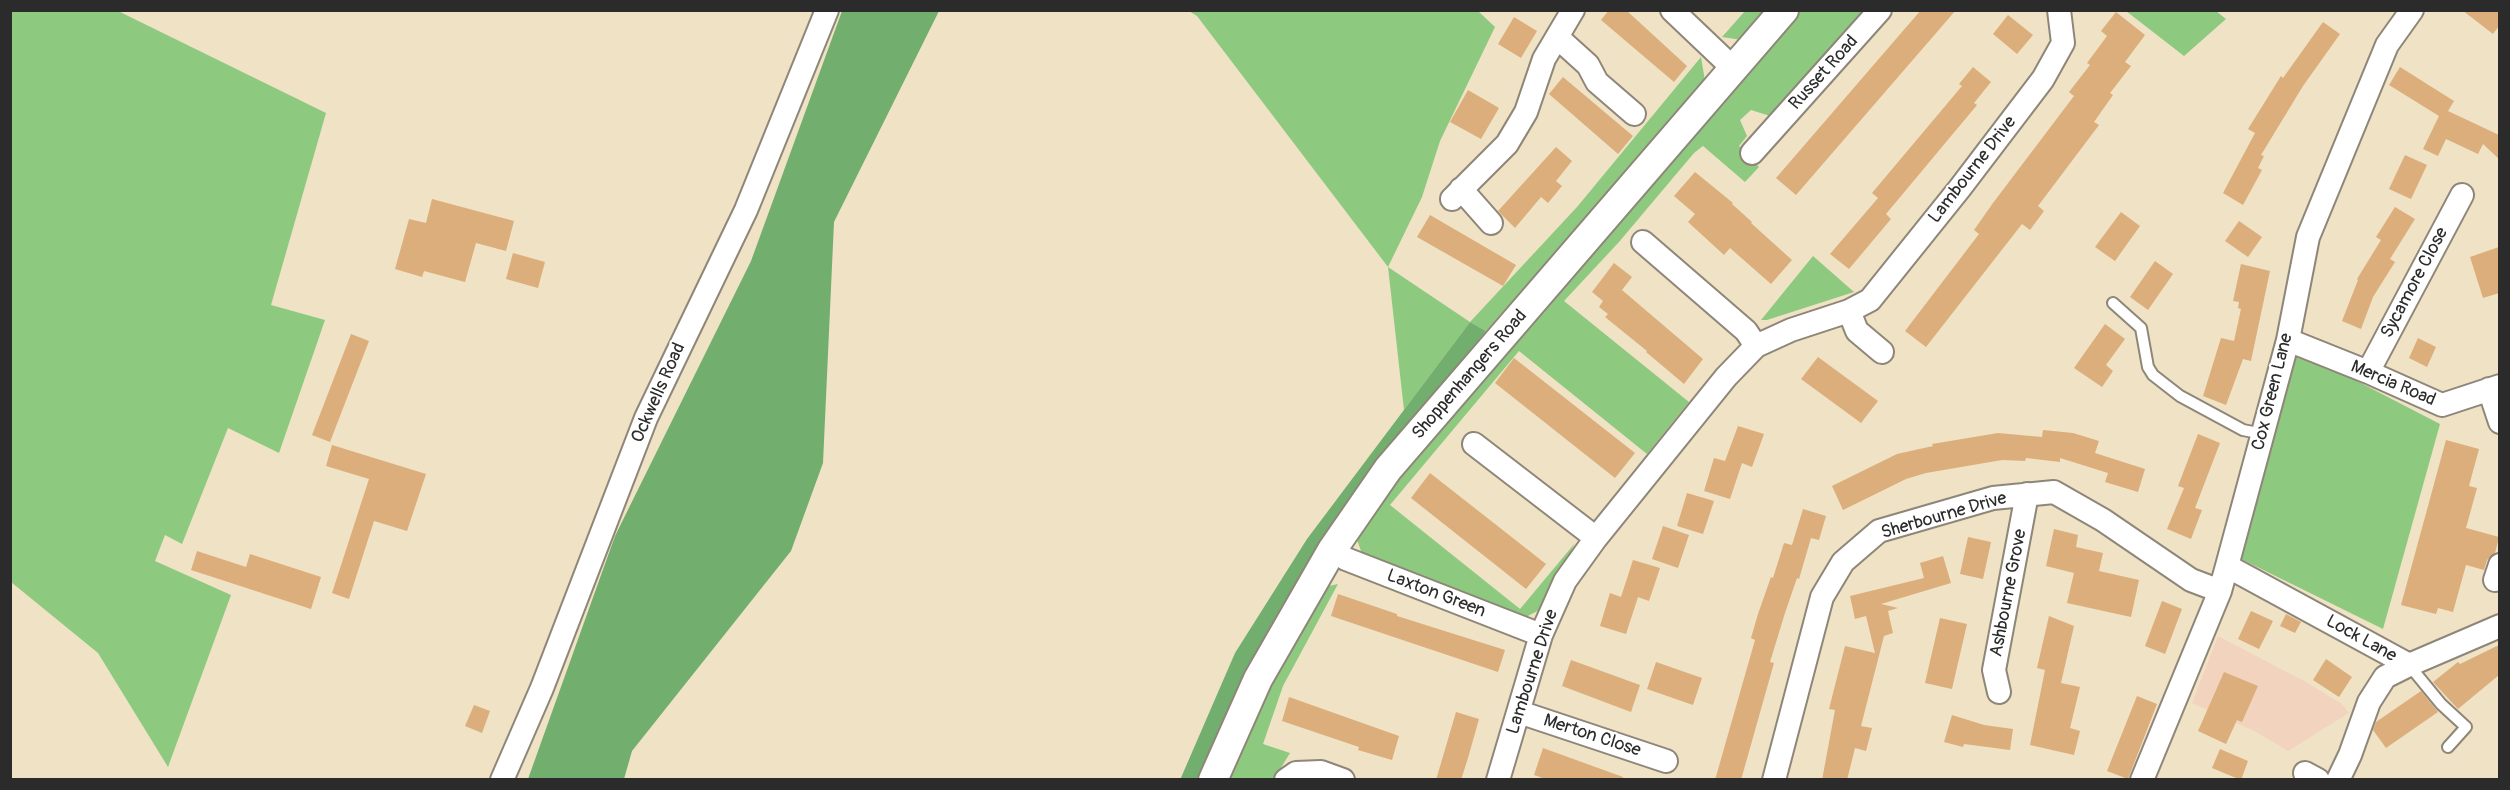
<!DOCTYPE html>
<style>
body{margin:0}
#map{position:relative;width:2510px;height:790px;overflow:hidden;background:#f0e2c5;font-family:Pangolin,sans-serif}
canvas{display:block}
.frame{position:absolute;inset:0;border:12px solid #2b2b2b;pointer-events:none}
</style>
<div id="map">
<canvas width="2510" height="790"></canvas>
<div class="frame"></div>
</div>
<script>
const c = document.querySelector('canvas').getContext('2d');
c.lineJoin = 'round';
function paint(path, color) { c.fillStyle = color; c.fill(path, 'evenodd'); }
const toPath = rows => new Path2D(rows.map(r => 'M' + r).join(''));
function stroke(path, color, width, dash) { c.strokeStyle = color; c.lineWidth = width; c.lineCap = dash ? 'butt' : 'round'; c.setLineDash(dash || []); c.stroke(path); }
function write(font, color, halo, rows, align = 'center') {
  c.font = font + ' Pangolin,sans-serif'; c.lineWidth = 4.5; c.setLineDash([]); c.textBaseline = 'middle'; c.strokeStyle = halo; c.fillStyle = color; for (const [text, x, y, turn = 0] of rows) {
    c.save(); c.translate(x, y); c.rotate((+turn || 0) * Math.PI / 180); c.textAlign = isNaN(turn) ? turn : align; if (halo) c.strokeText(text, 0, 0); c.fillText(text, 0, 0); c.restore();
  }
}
paint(toPath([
 [2218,636,2306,682,2342,704,2349,713,2288,751,2256,732,2192,703]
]), '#f2d4be');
paint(toPath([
 [10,11,118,11,326,113,271,305,325,320,279,453,228,428,182,544,165,535,155,561,231,595,168,767,98,653,11,582],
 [1189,11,1478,11,1495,27,1440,141,1422,197,1388,267,1470,322,1577,207,1701,57,1705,81,1486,331,1470,322,1404,410,1388,267,1197,16],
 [1745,11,1768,11,1742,40,1722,37],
 [1801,11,1865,11,1770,116,1751,110,1740,120,1747,136,1739,146,1759,167,1745,182,1703,146,1694,153,1619,242,1564,301,1689,402,1647,454,1519,351,1390,505,1520,609,1575,543,1541,609,1526,617,1376,565,1361,551,1355,534,1382,499,1511,339],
 [2126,11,2216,11,2226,19,2184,56],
 [1813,256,1854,292,1767,320,1761,320],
 [2295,349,2440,424,2383,629,2237,557],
 [1338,584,1283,686,1263,744,1290,753,1274,779,1224,780,1266,683,1320,588]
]), '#8dca7f');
paint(toPath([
 [842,11,939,11,834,222,823,463,791,551,632,751,624,779,528,779,615,536,751,261],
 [1470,322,1486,331,1387,452,1312,555,1246,675,1198,779,1180,780,1235,653,1307,539]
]), '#72ae6e');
paint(toPath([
 [1609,10,1626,10,1687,66,1674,82,1601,20],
 [1921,10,1956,10,1796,195,1776,178],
 [2462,10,2499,10,2499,26,2493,34],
 [2116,12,2145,35,2125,62,2131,66,2110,93,2113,95,2094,122,2099,125,2038,206,2044,211,2030,230,2022,224,1926,347,1905,331,1979,234,1974,230,1993,203,2074,96,2069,92,2090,65,2087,63,2107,36,2101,31],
 [2008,15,2033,35,2017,54,1993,34],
 [1514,17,1537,31,1521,58,1498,44],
 [2323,22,2340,34,2303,86,2261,155,2264,156,2258,168,2262,170,2243,205,2223,193,2255,133,2248,129,2281,76,2283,78],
 [1973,67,1991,82,1974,103,1977,105,1886,214,1891,219,1849,269,1830,254,1878,198,1872,193,1962,86,1959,84],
 [2400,67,2454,101,2448,111,2499,135,2499,159,2483,144,2478,154,2446,139,2438,156,2423,149,2439,116,2389,85],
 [1563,77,1633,136,1618,154,1549,94],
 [1468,90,1499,108,1481,139,1450,122],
 [1556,147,1572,161,1556,181,1562,186,1548,203,1541,197,1515,228,1498,211],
 [2405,155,2427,165,2411,199,2389,189],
 [1695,172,1733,203,1732,204,1752,222,1751,223,1792,260,1771,284,1730,248,1724,255,1688,222,1695,214,1674,196],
 [432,199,514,221,506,251,476,243,465,282,424,271,422,277,395,269,409,219,426,223],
 [2395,207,2415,219,2390,259,2395,262,2373,297,2361,329,2342,321,2358,280,2357,279,2381,240,2376,237],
 [2121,212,2140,226,2115,261,2095,247],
 [1430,215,1516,265,1503,286,1417,237],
 [2239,221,2262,237,2248,257,2225,241],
 [2499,247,2499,293,2483,298,2470,257],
 [513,253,545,262,538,288,506,279],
 [2155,261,2173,274,2148,310,2130,297],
 [1614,263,1632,277,1622,290,1703,359,1684,384,1646,352,1647,351,1605,317,1608,314,1599,307,1603,301,1592,292],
 [2241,264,2270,271,2251,361,2243,359,2226,405,2203,396,2221,338,2234,341,2241,309,2238,308,2239,302,2233,301],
 [2105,324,2125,339,2106,365,2113,371,2102,387,2074,368],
 [351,334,369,341,330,442,312,435],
 [2418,338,2436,347,2427,367,2409,358],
 [1818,357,1878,401,1861,423,1801,379],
 [1514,358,1635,453,1615,478,1495,383],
 [1738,426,1764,434,1752,467,1742,463,1730,499,1704,491,1714,458,1725,461],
 [2043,430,2073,433,2099,441,2095,453,2145,469,2138,492,2105,482,2108,473,2060,458,2060,462,2026,458,2025,461,2002,460,1926,473,1906,479,1843,510,1832,486,1897,454,1933,446,1932,444,1998,433,2042,437],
 [2198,434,2220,443,2195,508,2202,510,2191,539,2167,529,2184,488,2178,486],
 [2446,440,2479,449,2469,486,2477,488,2466,528,2499,537,2495,553,2487,560,2484,570,2466,565,2453,612,2438,608,2436,614,2401,605],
 [332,445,426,474,407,531,374,521,349,599,332,593,369,479,326,466],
 [1430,473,1546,564,1526,589,1411,498],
 [1687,493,1714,501,1703,534,1677,526],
 [1803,509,1826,516,1819,540,1811,538,1799,579,1797,578,1785,613,1770,662,1774,663,1741,780,1715,780,1755,640,1751,638,1758,614,1771,577,1773,578,1784,543,1792,545],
 [1663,526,1689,535,1678,568,1652,559],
 [2054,529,2078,535,2076,547,2103,553,2099,571,2139,580,2131,617,2067,603,2074,573,2046,566],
 [1968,537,1991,542,1983,579,1960,574],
 [197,551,246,567,250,554,321,577,311,609,191,570],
 [1943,556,1951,583,1881,604,1898,608,1888,611,1893,633,1884,636,1861,726,1872,728,1866,751,1855,748,1847,780,1822,780,1835,710,1829,709,1845,646,1875,653,1866,616,1855,619,1850,596,1924,578,1920,563],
 [1633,560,1660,568,1649,601,1638,597,1626,634,1600,626,1610,593,1621,597],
 [1338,594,1397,614,1397,616,1505,650,1498,672,1331,616],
 [2162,601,2182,609,2165,654,2145,646],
 [2251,611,2273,621,2259,649,2238,639],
 [2286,614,2301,622,2295,633,2280,626],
 [2049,616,2074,626,2061,683,2080,687,2070,728,2080,731,2074,755,2030,745,2045,670,2037,668],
 [1940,618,1967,624,1952,689,1925,683],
 [2499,645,2499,675,2458,709,2433,682,2458,662,2460,664],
 [2326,659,2352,677,2339,697,2313,680],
 [1571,660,1640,685,1631,712,1562,686],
 [1656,662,1702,678,1693,705,1647,689],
 [2224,672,2258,686,2242,722,2237,720,2226,744,2198,731],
 [2421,691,2438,712,2386,748,2373,730,2376,722],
 [2137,696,2157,704,2128,779,2107,771],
 [1289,697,1399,736,1392,760,1358,750,1359,747,1282,721],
 [474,705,490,711,482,733,465,726],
 [1456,712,1479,719,1468,758,1461,780,1436,780],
 [1952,715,1984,725,2013,729,2010,750,1964,744,1963,747,1944,742],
 [1543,748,1623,777,1622,780,1548,780,1534,775],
 [2220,749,2248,761,2241,780,2212,768]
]), '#dbae7c');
const service = toPath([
 [2113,303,2141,328,2148,367,2153,375,2180,396,2243,430,2263,434],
 [2409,665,2441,704,2466,727,2448,747]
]);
const minor = toPath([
 [1672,10,1734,69],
 [1557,37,1588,65,1597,82,1634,114],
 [1752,153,1880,10],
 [1461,189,1491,223],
 [1452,199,1507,144,1526,112,1544,59,1573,10],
 [1643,242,1746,331,1756,346],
 [1849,311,1857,331,1882,352],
 [2288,340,2368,372,2442,405,2500,386],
 [2368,372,2462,195],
 [2489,389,2500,422],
 [1474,444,1596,538],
 [1332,550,1346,559,1541,635],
 [2227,566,2409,665,2500,626],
 [2495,580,2500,565],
 [1999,692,1994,670,2027,494],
 [1519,712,1666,761],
 [2305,773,2318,780],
 [502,780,542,688,646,418,746,210,827,10],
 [1286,780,1296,773,1321,772,1343,780],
 [1498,780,1541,635,1565,581,1596,538,1726,377,1756,346,1791,330,1849,311,1870,300,1960,188,2043,79,2063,43,2059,10],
 [1774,780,1822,597,1843,562,1879,531,1993,498,2054,492,2103,520,2191,580,2220,591],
 [2142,780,2220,591,2227,566,2288,340,2308,237,2387,45,2412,10],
 [2338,780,2350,755,2369,702,2385,677,2409,665]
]);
const tertiary = toPath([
 [1213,780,1258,679,1332,550,1388,469,1784,10]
]);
stroke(service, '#8e8678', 14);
stroke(minor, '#8e8678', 26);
stroke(tertiary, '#8e8678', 32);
stroke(service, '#fff', 10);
stroke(minor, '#fff', 22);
stroke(tertiary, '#fff', 28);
write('18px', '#2b2b2b', '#fff', [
 ["Russet Road",1824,73,-48],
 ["Lambourne Drive",1973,170,-52],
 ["Sycamore Close",2415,283,-62],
 ["Shoppenhangers Road",1470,375,-49],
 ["Mercia Road",2393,384,23],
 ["Cox Green Lane",2273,392,-76],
 ["Ockwells Road",659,393,-66],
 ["Sherbourne Drive",1944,516,-16],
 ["Ashbourne Grove",2009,593,-79],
 ["Laxton Green",1436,594,21],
 ["Lock Lane",2361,639,29],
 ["Lambourne Drive",1533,672,-72],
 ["Merton Close",1592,736,18]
]);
</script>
